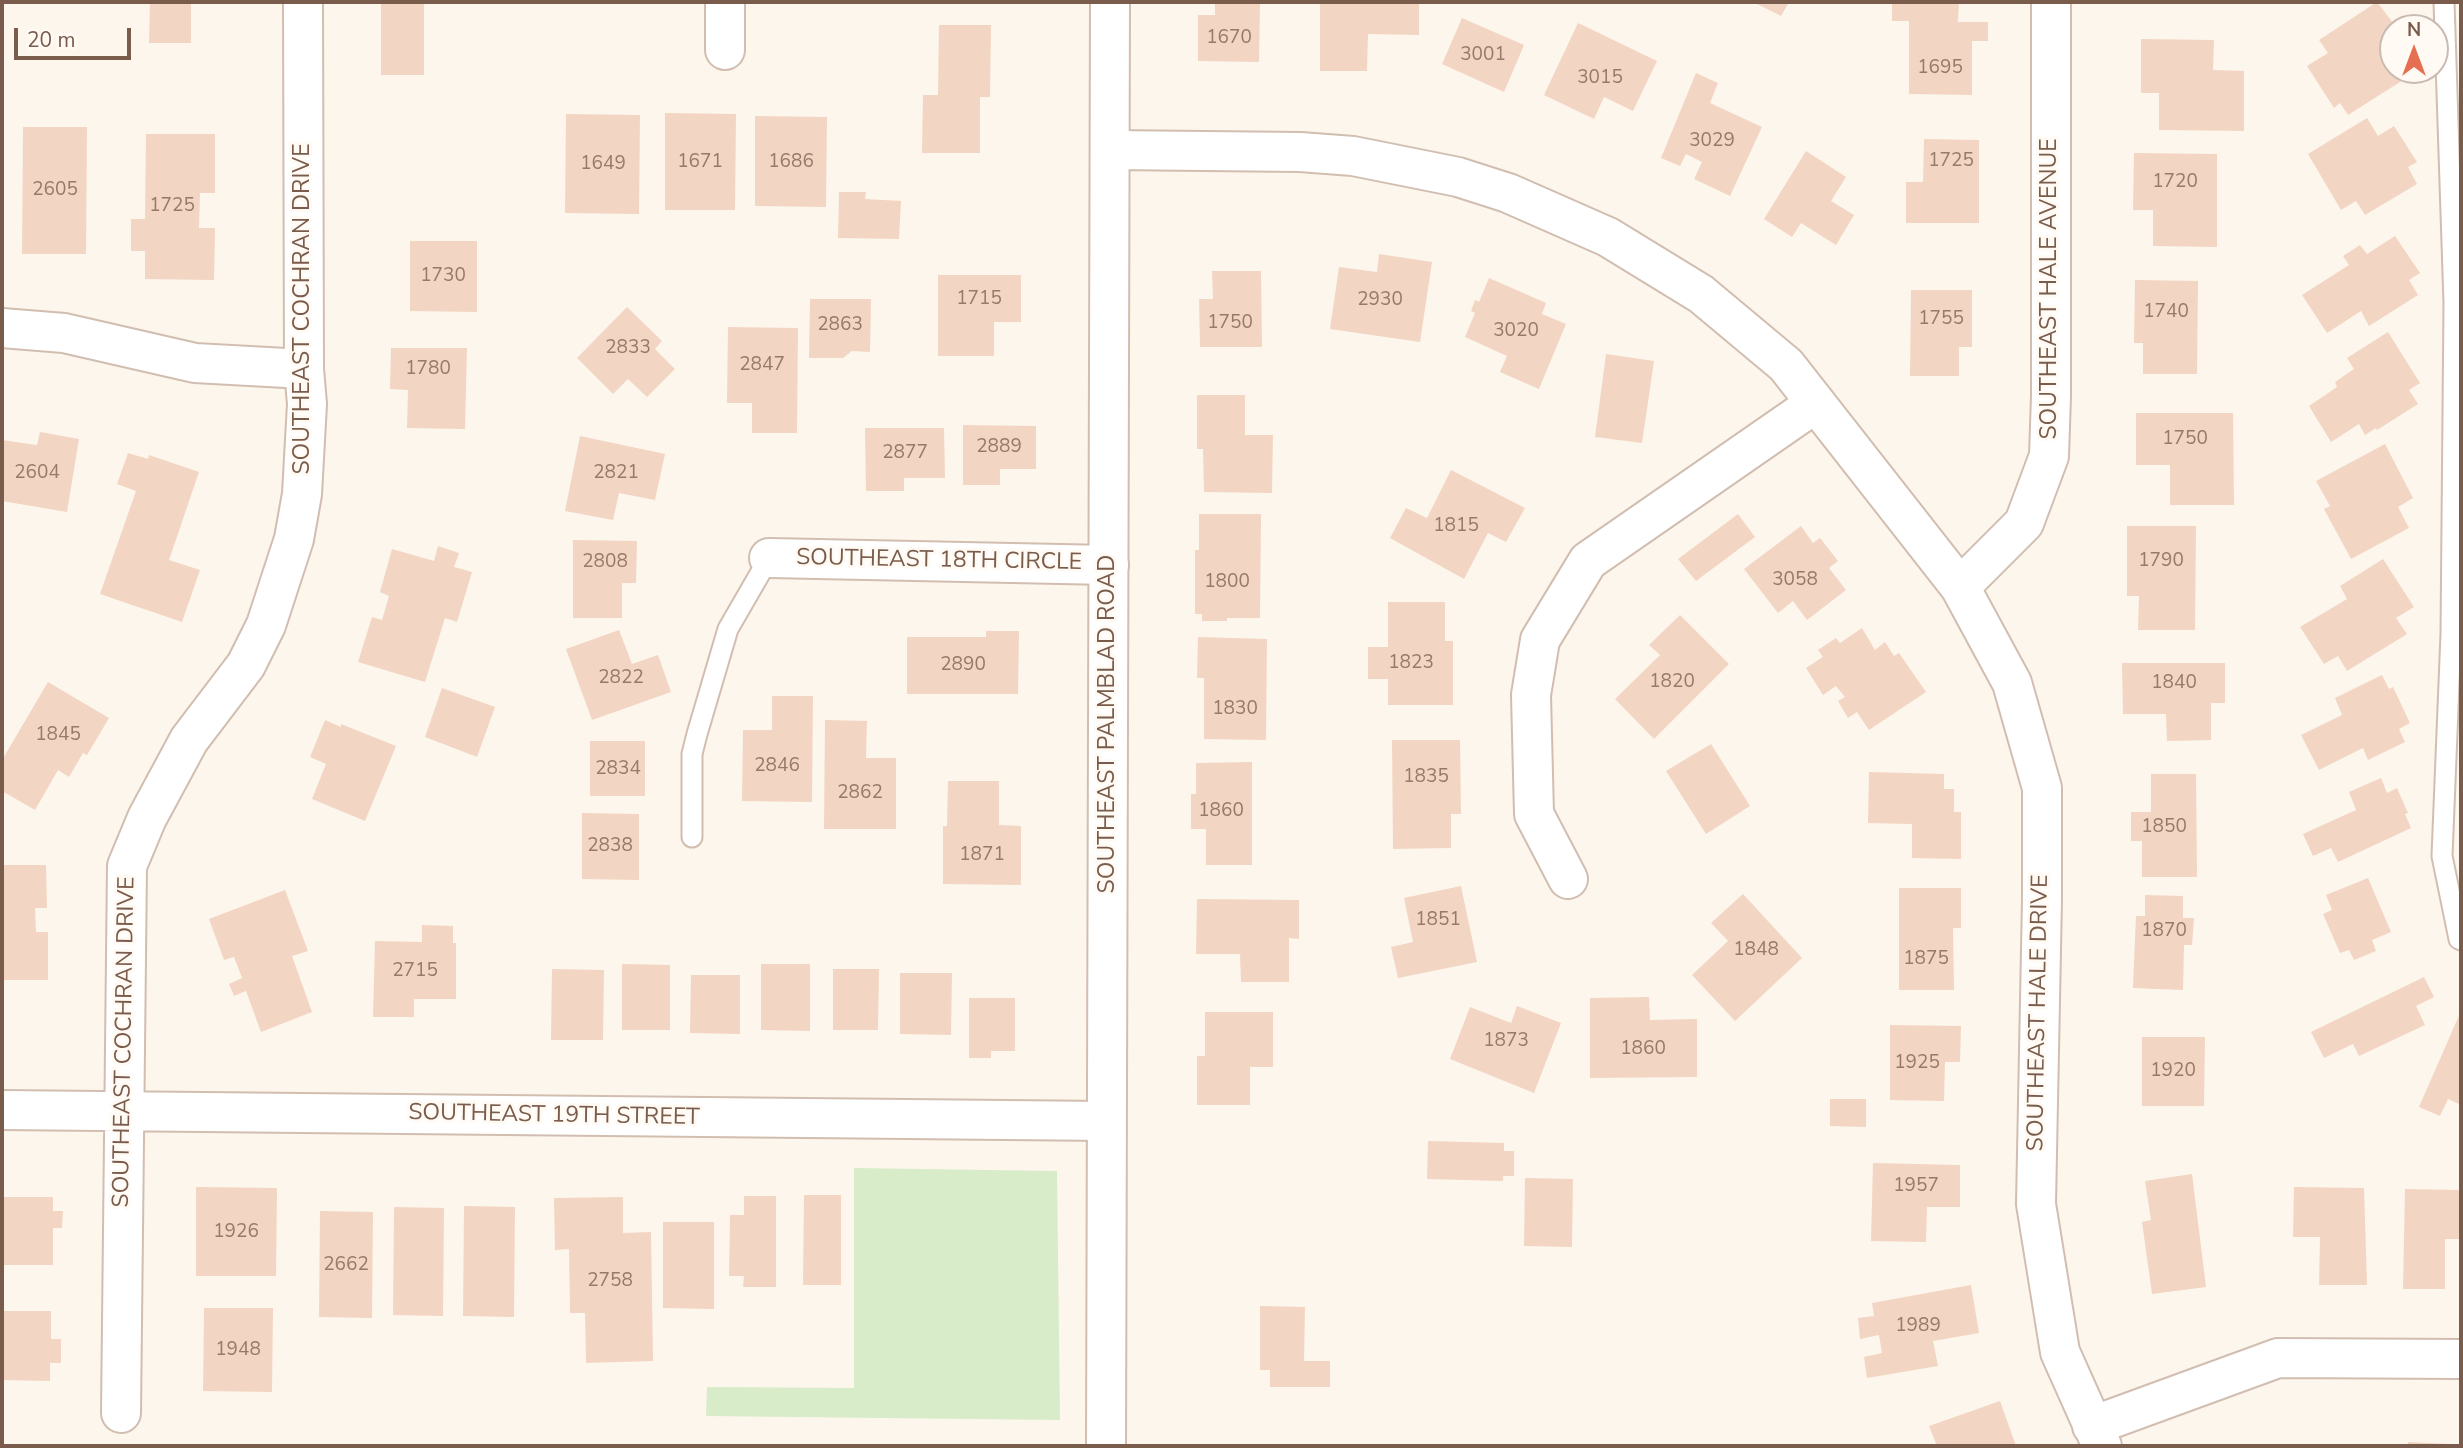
<!DOCTYPE html>
<style>
body{margin:0}
#map{position:relative;width:2463px;height:1448px;overflow:hidden;background:#fdf6ec;font-family:"Nunito Sans",sans-serif}
canvas{display:block}
.frame{position:absolute;inset:0;border:4px solid #7a5c4d;pointer-events:none}
.north{position:absolute;left:2379px;top:14px;width:70px;height:70px;box-sizing:border-box;background:#fffaf3;border:2px solid #cabbb1;border-radius:50%;rotate:0deg;font-size:19px;font-weight:700;line-height:28px;text-align:center;color:#7a5c4d}
.north::after{content:'';display:block;margin:auto;width:24px;height:32px;background:#e76f51;clip-path:polygon(50% 0,100% 100%,50% 72%,0 100%)}
.scale{position:absolute;left:14px;top:28px;width:117px;height:32px;box-sizing:border-box;border:4px solid #7a5c4d;border-top:0;padding-left:9px;font-size:21px;line-height:24px;white-space:nowrap;color:#7a5c4d;-webkit-text-stroke:5px #fffaf3;paint-order:stroke}
</style>
<div id="map">
<canvas width="2463" height="1448"></canvas>
<div class="frame"></div>
<div class="north">N</div>
<div class="scale">20 m</div>
</div>
<script>
const c = document.querySelector('canvas').getContext('2d');
c.lineJoin = 'round';
function paint(path, color) { c.fillStyle = color; c.fill(path, 'evenodd'); }
const toPath = rows => new Path2D(rows.map(r => 'M' + r).join(''));
function stroke(path, color, width, dash) { c.strokeStyle = color; c.lineWidth = width; c.lineCap = dash ? 'butt' : 'round'; c.setLineDash(dash || []); c.stroke(path); }
function write(font, color, halo, rows, align = 'center') {
  c.font = font + ' "Nunito Sans",sans-serif'; c.lineWidth = 6; c.setLineDash([]); c.textBaseline = 'middle'; c.strokeStyle = halo; c.fillStyle = color; for (const [text, x, y, turn = 0] of rows) {
    c.save(); c.translate(x, y); c.rotate((+turn || 0) * Math.PI / 180); c.textAlign = isNaN(turn) ? turn : align; if (halo) c.strokeText(text, 0, 0); c.fillText(text, 0, 0); c.restore();
  }
}
paint(toPath([
 [854,1168,1057,1171,1060,1420,706,1416,707,1387,854,1388]
]), '#d8ecc9');
paint(toPath([
 [150,2,191,2,191,43,149,43],
 [381,2,424,2,424,75,381,75],
 [1215,2,1260,2,1259,62,1198,61,1198,15,1215,15],
 [1320,2,1419,2,1419,35,1368,34,1367,71,1320,71],
 [1753,2,1789,2,1781,16],
 [1892,2,1959,2,1958,22,1988,22,1988,41,1972,41,1972,95,1909,94,1909,21,1892,21],
 [2377,2,2397,28,2393,28,2393,71,2400,82,2348,115,2340,103,2334,108,2307,66,2328,53,2319,40],
 [1462,18,1524,45,1504,92,1442,64],
 [1578,23,1657,61,1633,111,1604,97,1594,119,1544,95],
 [939,25,991,25,990,97,980,97,980,153,922,153,923,95,938,95],
 [2141,39,2214,40,2213,70,2244,71,2244,131,2159,130,2159,93,2141,93],
 [1696,73,1718,83,1710,103,1762,127,1730,196,1694,179,1702,162,1686,154,1680,166,1661,158],
 [665,113,736,114,735,210,665,210],
 [566,114,640,115,639,214,565,213],
 [755,116,827,117,826,207,755,206],
 [2367,118,2378,136,2394,126,2417,162,2408,167,2417,184,2365,215,2356,201,2341,210,2308,154],
 [23,127,87,127,86,254,22,254],
 [146,134,215,134,215,193,200,193,199,228,215,228,214,280,145,279,145,251,131,251,131,219,145,219],
 [1924,139,1979,140,1979,223,1906,223,1906,182,1923,182],
 [1806,151,1846,177,1831,201,1854,215,1836,245,1801,223,1792,237,1764,219],
 [2134,153,2217,154,2217,247,2153,246,2153,210,2133,210],
 [839,192,866,192,865,199,901,201,899,239,838,238],
 [2395,236,2420,273,2409,280,2418,295,2369,326,2361,311,2327,333,2302,295,2349,265,2343,256,2360,245,2367,254],
 [410,241,477,241,477,312,410,311],
 [1379,254,1432,262,1420,342,1330,329,1339,267,1377,272],
 [1212,271,1261,271,1262,347,1200,347,1199,299,1213,299],
 [938,275,1021,275,1021,322,994,322,994,356,938,356],
 [1489,278,1546,303,1542,314,1566,324,1539,389,1500,372,1507,356,1465,337,1475,313,1471,311,1475,300,1479,302],
 [2135,280,2198,281,2197,374,2143,374,2143,343,2134,343],
 [1911,290,1972,290,1972,347,1959,347,1959,376,1910,376],
 [810,299,871,299,870,352,852,351,843,358,809,358],
 [627,307,662,341,655,349,675,369,647,397,628,379,613,394,577,358],
 [728,327,798,328,797,433,752,433,752,403,727,403],
 [2388,332,2420,383,2409,390,2418,404,2377,430,2376,428,2365,435,2359,424,2331,442,2309,406,2337,387,2335,382,2354,369,2347,358],
 [391,348,467,348,465,429,407,428,408,390,390,389],
 [1606,354,1654,361,1642,443,1595,437],
 [1197,395,1245,395,1245,435,1273,435,1272,493,1204,492,1203,449,1197,449],
 [2136,413,2233,413,2234,505,2170,505,2170,465,2136,465],
 [963,425,1036,426,1036,469,1000,469,1000,485,963,485],
 [865,428,944,428,945,478,904,478,904,491,866,491],
 [40,432,79,439,67,512,2,501,2,440,37,445],
 [580,436,665,454,655,500,619,493,613,520,565,511],
 [2385,444,2413,498,2398,507,2409,528,2351,559,2324,509,2330,506,2316,481],
 [128,453,148,459,149,455,199,472,169,560,200,570,182,622,100,594,136,491,117,484],
 [1451,470,1525,508,1506,542,1488,533,1464,579,1390,538,1406,508,1427,518],
 [1199,514,1261,514,1260,618,1227,618,1227,621,1202,621,1202,614,1195,614,1195,550,1199,550],
 [1738,514,1755,537,1696,581,1678,559],
 [1801,526,1813,543,1820,538,1838,561,1829,568,1846,590,1807,620,1793,601,1778,613,1744,569],
 [2127,526,2196,526,2195,630,2138,630,2139,596,2127,596],
 [573,540,637,541,636,583,622,583,622,618,573,618],
 [438,546,459,553,454,567,472,572,457,622,445,618,425,682,358,662,372,617,382,620,389,596,380,592,392,549,434,561],
 [2383,559,2414,607,2396,618,2407,634,2347,671,2338,656,2324,664,2300,627,2347,599,2340,586],
 [1388,602,1445,602,1445,641,1453,641,1453,705,1388,705,1388,679,1368,679,1368,647,1388,647],
 [1680,615,1729,664,1654,739,1615,699,1660,655,1649,645],
 [1862,628,1875,650,1885,642,1894,656,1899,653,1926,692,1869,730,1857,712,1848,718,1838,701,1845,697,1836,686,1823,695,1806,668,1823,657,1818,650,1836,638,1840,643],
 [619,630,632,664,658,655,671,692,592,720,566,649],
 [986,631,1019,631,1018,694,907,694,907,637,986,637],
 [1198,637,1267,639,1266,740,1204,739,1204,678,1197,678],
 [2122,663,2225,663,2225,703,2211,703,2211,740,2167,741,2166,714,2123,714],
 [2382,675,2389,689,2393,687,2410,723,2399,729,2405,742,2368,760,2363,748,2319,770,2301,735,2342,715,2335,698],
 [48,682,109,718,87,755,83,753,69,777,58,770,35,810,2,791,2,760],
 [442,688,495,707,477,757,425,737],
 [772,696,813,696,812,802,742,801,743,730,772,730],
 [325,720,341,727,341,724,396,746,365,821,312,799,326,764,310,757],
 [825,720,867,721,866,758,896,758,896,829,824,829],
 [1392,740,1460,740,1461,814,1451,814,1451,848,1393,849],
 [590,741,645,741,645,796,590,796],
 [1711,744,1750,806,1706,834,1666,771],
 [1252,762,1252,865,1206,865,1206,829,1191,829,1191,794,1196,794,1196,763],
 [1869,772,1944,774,1944,789,1954,789,1954,812,1961,812,1961,859,1912,858,1912,824,1868,823],
 [2151,774,2196,774,2197,877,2142,877,2142,841,2131,841,2131,812,2151,812],
 [2381,778,2387,793,2397,788,2408,813,2405,814,2411,828,2338,862,2331,848,2313,856,2303,834,2356,810,2349,792],
 [948,781,999,781,999,825,1021,826,1021,885,943,884,943,826,947,826],
 [582,813,639,814,639,880,582,879],
 [2,865,46,865,47,908,35,908,36,932,48,932,48,980,2,980],
 [2368,878,2391,932,2372,940,2376,951,2354,960,2349,950,2340,953,2323,914,2332,910,2326,895],
 [1461,886,1477,962,1398,978,1391,947,1413,942,1404,898],
 [1899,888,1961,888,1961,928,1953,928,1954,990,1899,990],
 [285,890,308,951,292,956,312,1012,261,1032,246,991,234,996,229,984,242,978,234,957,224,960,209,919],
 [1743,894,1802,958,1735,1021,1692,975,1728,941,1711,923],
 [2145,895,2183,896,2183,918,2194,918,2192,945,2184,945,2183,990,2133,988,2136,916,2145,916],
 [1197,899,1299,900,1299,939,1289,938,1289,982,1241,982,1240,954,1196,954],
 [422,925,453,926,453,943,456,943,456,999,414,999,414,1017,373,1017,375,941,422,942],
 [622,964,670,965,670,1030,622,1030],
 [761,964,810,964,810,1031,761,1030],
 [552,969,604,970,603,1040,551,1040],
 [833,969,879,969,878,1030,833,1030],
 [900,973,952,973,951,1035,900,1034],
 [691,975,740,975,740,1034,690,1033],
 [2424,977,2434,997,2416,1006,2425,1025,2359,1056,2353,1044,2324,1058,2311,1032],
 [1649,997,1650,1020,1697,1019,1697,1077,1590,1078,1590,998],
 [969,998,1015,998,1015,1051,991,1051,991,1058,969,1058],
 [1517,1006,1561,1023,1534,1093,1450,1059,1470,1007,1511,1023],
 [2461,1011,2461,1105,2448,1099,2440,1116,2419,1107],
 [1205,1012,1273,1012,1273,1067,1250,1067,1250,1105,1197,1105,1197,1056,1205,1056],
 [1890,1025,1961,1026,1960,1062,1945,1062,1944,1101,1890,1100],
 [2142,1037,2205,1037,2204,1106,2142,1106],
 [1830,1099,1866,1099,1866,1127,1830,1126],
 [1428,1141,1504,1143,1504,1151,1514,1151,1514,1176,1503,1176,1503,1181,1427,1179],
 [1873,1163,1960,1165,1960,1207,1927,1207,1926,1242,1871,1241],
 [2192,1174,2206,1287,2152,1294,2142,1222,2151,1220,2145,1181],
 [1525,1178,1573,1179,1572,1247,1524,1246],
 [196,1187,277,1188,276,1276,196,1276],
 [2294,1187,2364,1188,2367,1285,2319,1285,2320,1237,2293,1237],
 [2405,1189,2461,1190,2461,1239,2445,1239,2445,1289,2403,1289],
 [804,1195,841,1195,841,1285,803,1285],
 [744,1196,776,1196,776,1287,743,1287,744,1276,729,1276,730,1215,744,1215],
 [2,1197,53,1197,53,1211,63,1211,62,1228,53,1228,53,1265,2,1265],
 [623,1197,623,1233,651,1232,653,1361,586,1363,585,1313,570,1313,569,1249,555,1250,554,1198],
 [464,1206,515,1207,514,1317,463,1316],
 [394,1207,444,1208,443,1316,393,1315],
 [320,1211,373,1212,372,1318,319,1317],
 [663,1222,714,1222,714,1309,663,1308],
 [1971,1285,1979,1333,1933,1341,1938,1366,1867,1378,1864,1357,1882,1353,1879,1335,1860,1339,1858,1318,1874,1316,1872,1303],
 [1260,1306,1305,1307,1304,1361,1330,1361,1330,1387,1270,1387,1270,1370,1260,1370],
 [204,1308,273,1308,272,1392,203,1391],
 [2,1311,51,1311,51,1339,61,1339,61,1363,50,1363,50,1381,2,1380],
 [2000,1401,2016,1446,1937,1446,1929,1426],
 [2408,1442,2448,1444,2448,1446,2407,1446]
]), '#f3d5c3');
const service = toPath([
 [2444,2,2454,303,2451,634,2442,856,2459,939,2461,940],
 [692,837,692,754,697,734,728,629,769,558]
]);
const minor = toPath([
 [725,50,725,2],
 [1110,150,1300,152,1353,156,1458,177,1508,193,1608,237,1701,294,1786,365,1960,587,2012,683,2042,788,2042,899,2036,1204,2060,1352,2102,1446],
 [2,328,64,333,195,363,304,369],
 [769,558,1109,565],
 [1960,587,2024,523,2049,456,2051,396,2051,2],
 [1568,879,1534,814,1531,695,1540,640,1588,561,1816,403],
 [2,1110,1106,1121],
 [121,1413,127,866,147,818,189,740,246,665,266,625,294,539,302,494,307,404,304,369,303,2],
 [2092,1426,2278,1358,2461,1359]
]);
const tertiary = toPath([
 [1106,1446,1110,2]
]);
stroke(service, '#d1beb0', 23);
stroke(minor, '#d1beb0', 42);
stroke(tertiary, '#d1beb0', 42);
stroke(service, '#fff', 19);
stroke(minor, '#fff', 38);
stroke(tertiary, '#fff', 38);
write('19px', '#987a6a', null, [
 ["1670",1229,38],
 ["3001",1483,55],
 ["1695",1940,68],
 ["3015",1600,78],
 ["3029",1712,141],
 ["1725",1951,161],
 ["1671",700,162],
 ["1686",791,162],
 ["1649",603,164],
 ["1720",2175,182],
 ["2605",55,190],
 ["1725",172,206],
 ["1730",443,276],
 ["1715",979,299],
 ["2930",1380,300],
 ["1740",2166,312],
 ["1755",1941,319],
 ["1750",1230,323],
 ["2863",840,325],
 ["3020",1516,331],
 ["2833",628,348],
 ["2847",762,365],
 ["1780",428,369],
 ["1750",2185,439],
 ["2889",999,447],
 ["2877",905,453],
 ["2604",37,473],
 ["2821",616,473],
 ["1815",1456,526],
 ["1790",2161,561],
 ["2808",605,562],
 ["3058",1795,580],
 ["1800",1227,582],
 ["1823",1411,663],
 ["2890",963,665],
 ["2822",621,678],
 ["1820",1672,682],
 ["1840",2174,683],
 ["1830",1235,709],
 ["1845",58,735],
 ["2846",777,766],
 ["2834",618,769],
 ["1835",1426,777],
 ["2862",860,793],
 ["1860",1221,811],
 ["1850",2164,827],
 ["2838",610,846],
 ["1871",982,855],
 ["1851",1438,920],
 ["1870",2164,931],
 ["1848",1756,950],
 ["1875",1926,959],
 ["2715",415,971],
 ["1873",1506,1041],
 ["1860",1643,1049],
 ["1925",1917,1063],
 ["1920",2173,1071],
 ["1957",1916,1186],
 ["1926",236,1232],
 ["2662",346,1265],
 ["2758",610,1281],
 ["1989",1918,1326],
 ["1948",238,1350]
]);
write('23px', '#7a5c4d', '#fffaf3', [
 ["SOUTHEAST HALE AVENUE",2050,289,-90],
 ["SOUTHEAST COCHRAN DRIVE",303,309,-90],
 ["SOUTHEAST 18TH CIRCLE",939,561,1],
 ["SOUTHEAST PALMBLAD ROAD",1108,724,-90],
 ["SOUTHEAST HALE DRIVE",2039,1013,-89],
 ["SOUTHEAST COCHRAN DRIVE",125,1042,-89],
 ["SOUTHEAST 19TH STREET",554,1116,1]
]);
</script>
